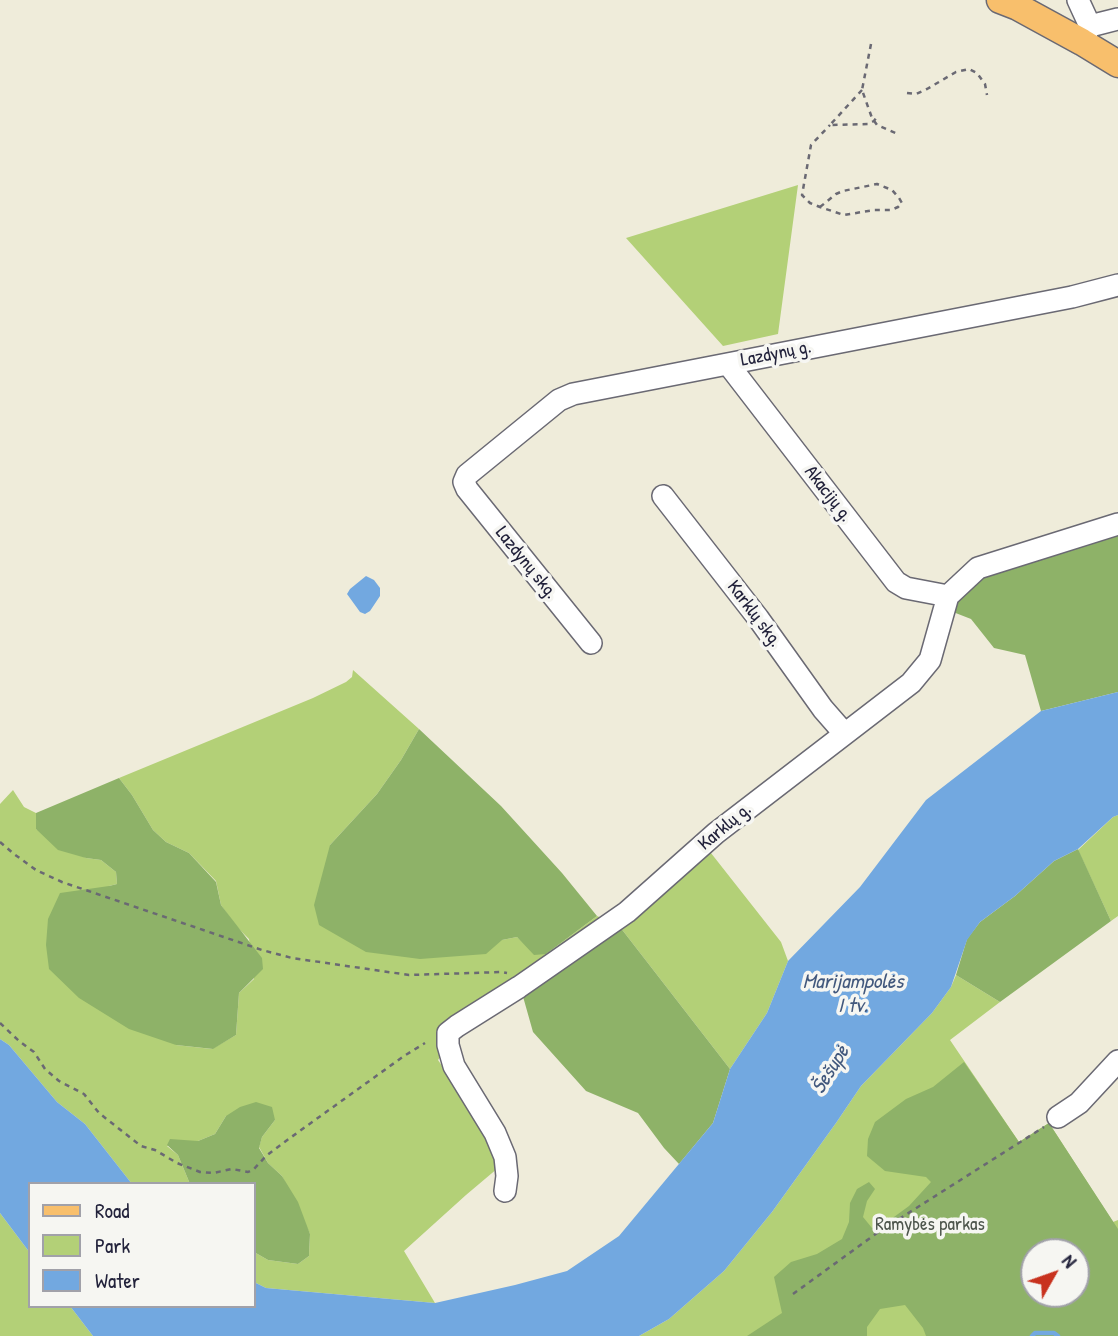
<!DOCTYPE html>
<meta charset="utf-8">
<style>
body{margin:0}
#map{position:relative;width:1118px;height:1336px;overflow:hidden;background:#efecda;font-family:"Patrick Hand",sans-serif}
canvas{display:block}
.legend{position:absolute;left:28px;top:1182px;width:228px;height:126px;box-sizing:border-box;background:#f6f6f2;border:2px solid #a1a1a9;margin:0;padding:9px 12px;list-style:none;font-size:21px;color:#22223b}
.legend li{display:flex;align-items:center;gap:14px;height:35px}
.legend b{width:35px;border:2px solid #a1a1a9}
.north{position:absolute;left:1020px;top:1238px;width:70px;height:70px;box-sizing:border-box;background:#f6f6f2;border:2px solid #a1a1a9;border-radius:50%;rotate:50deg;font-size:19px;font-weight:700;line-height:28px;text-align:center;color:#22223b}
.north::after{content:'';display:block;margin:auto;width:24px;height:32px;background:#c8321e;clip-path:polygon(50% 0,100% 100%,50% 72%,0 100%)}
</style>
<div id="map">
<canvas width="1118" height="1336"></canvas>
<ul class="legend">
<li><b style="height:9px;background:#f8bf6c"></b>Road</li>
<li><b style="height:19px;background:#b3d077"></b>Park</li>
<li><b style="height:19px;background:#72a8e0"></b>Water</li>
</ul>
<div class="north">N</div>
</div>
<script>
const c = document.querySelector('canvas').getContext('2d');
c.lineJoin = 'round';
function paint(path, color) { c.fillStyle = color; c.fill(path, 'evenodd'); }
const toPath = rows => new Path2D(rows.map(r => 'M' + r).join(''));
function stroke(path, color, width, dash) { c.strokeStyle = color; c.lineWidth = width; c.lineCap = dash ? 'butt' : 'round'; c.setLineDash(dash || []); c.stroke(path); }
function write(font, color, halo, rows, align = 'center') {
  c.font = font + ' "Patrick Hand",sans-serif'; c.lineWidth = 7; c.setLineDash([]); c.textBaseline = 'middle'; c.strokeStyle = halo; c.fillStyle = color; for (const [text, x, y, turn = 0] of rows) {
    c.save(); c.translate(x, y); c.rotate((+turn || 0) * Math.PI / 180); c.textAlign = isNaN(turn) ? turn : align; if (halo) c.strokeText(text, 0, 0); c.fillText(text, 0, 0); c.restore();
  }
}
paint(toPath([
 [798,185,778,334,723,346,626,238],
 [353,670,419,729,401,760,377,794,330,845,502,940,517,937,526,945,546,954,597,916,620,927,707,848,781,942,788,961,767,1013,730,1069,620,927,455,1036,438,1060,489,1135,498,1168,466,1195,404,1251,435,1303,266,1288,254,1282,254,1252,268,1260,298,1264,309,1256,310,1234,282,1176,268,1163,259,1147,262,1137,275,1120,226,1116,215,1134,198,1141,167,1146,178,1155,190,1184,132,1184,85,1124,57,1102,9,1045,0,1039,0,804,13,790,24,807,36,813,36,829,86,858,101,860,116,872,117,884,109,886,176,1045,212,1049,236,1035,239,993,254,979,249,939,235,925,221,905,216,881,189,853,166,842,153,830,132,795,119,778,313,698,346,682,352,677],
 [1118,815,1118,916,1111,921,1078,850,1113,817],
 [956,975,1000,1002,950,1040,1019,1142,1049,1123,1113,1222,1118,1220,1118,1336,639,1336,669,1319,724,1271,772,1212,836,1123,861,1086,932,1013,951,987],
 [1034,1252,1076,1252,1076,1294,1034,1294],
 [0,1213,30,1253,30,1306,70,1306,93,1336,0,1336]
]), '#b3d077');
paint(toPath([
 [1118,535,1118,692,1041,711,1025,655,994,648,971,619,953,612,959,597,976,581,1007,568],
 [419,729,501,806,562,873,597,916,546,954,534,955,517,937,502,940,486,954,420,959,366,952,319,925,314,905,330,845,377,794,401,760],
 [119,778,132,795,153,830,166,842,189,853,216,882,221,905,262,958,263,969,239,993,236,1035,213,1049,176,1045,129,1029,79,998,49,969,46,945,48,919,60,893,109,886,117,884,116,872,101,860,86,858,58,850,36,829,36,813],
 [1078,849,1111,921,1000,1002,956,975,967,939,980,922,1015,896,1054,861],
 [620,927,730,1069,713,1123,679,1164,664,1148,638,1113,586,1091,533,1032,522,993],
 [964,1062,1019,1142,1049,1123,1118,1229,1118,1336,926,1336,923,1328,905,1305,880,1309,867,1327,867,1336,747,1336,782,1313,774,1277,791,1262,817,1254,842,1239,849,1222,850,1203,857,1189,869,1182,875,1189,867,1201,863,1217,872,1228,883,1225,909,1206,931,1182,926,1177,885,1171,867,1156,868,1139,875,1122,906,1099,933,1087],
 [1034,1252,1076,1252,1076,1294,1034,1294],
 [256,1102,272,1107,275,1120,262,1137,259,1148,268,1163,282,1176,298,1202,310,1234,309,1256,298,1264,268,1260,254,1252,254,1184,190,1184,178,1155,167,1145,170,1139,198,1141,215,1134,226,1116,240,1107]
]), '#8eb268');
paint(toPath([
 [366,576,374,580,380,588,380,596,370,611,365,614,360,612,347,594,350,589],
 [1118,692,1118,815,1113,817,1078,849,1054,861,1015,896,980,922,967,940,951,987,932,1013,861,1086,836,1123,772,1212,724,1271,669,1319,639,1336,93,1336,70,1306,254,1306,254,1282,266,1288,435,1303,515,1285,567,1271,619,1236,713,1123,730,1069,767,1013,788,961,860,887,926,800,1041,711],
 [0,1039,9,1045,57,1102,85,1124,132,1184,30,1184,30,1253,0,1213]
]), '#72a8e0');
stroke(toPath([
 [1032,1336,1035,1333,1054,1333,1058,1336]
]), '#72a8e0', 4.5);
const minor = toPath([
 [1078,0,1090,26],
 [1082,42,1090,26,1118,19],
 [728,364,896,582,906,588,948,596],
 [663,496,758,618,823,709,844,733],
 [591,643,467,489,464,482,467,475,559,400,573,394,1072,297,1118,285],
 [1058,1117,1079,1103,1118,1061],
 [505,1191,507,1176,505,1157,495,1133,454,1066,448,1045,448,1033,457,1026,519,987,627,912,716,833,911,683,930,660,948,596,978,568,1118,524]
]);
const major = toPath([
 [1000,0,1018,7,1082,42,1118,64]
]);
stroke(minor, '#6a6973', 24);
stroke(major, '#6a6973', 29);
stroke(toPath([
 [871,44,862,90,872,118,877,125,898,134],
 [862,90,830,125,868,124,874,121,878,115],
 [907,93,916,94,927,89,956,72,969,69,977,73,985,84,987,95],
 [820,207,836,194,843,191,877,184,892,190,899,198,902,203,898,207,891,210,874,210,844,215,820,207,810,203,802,195,811,145,830,125],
 [0,842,14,854,36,870,62,882,262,950,292,958,409,975,502,972,507,973],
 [0,1023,19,1041,34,1052,45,1069,59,1081,84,1094,99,1113,141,1146,155,1150,177,1163,200,1172,213,1173,232,1169,248,1172,254,1169,266,1156,290,1138,404,1056,425,1043],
 [793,1294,877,1233,1044,1127]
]), '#6a6973', 2.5, [5, 5]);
stroke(minor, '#fff', 21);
stroke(major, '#f8bf6c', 26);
write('19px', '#22223b', '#f6f6f2', [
 ["Lazdynų g.",776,354,-11],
 ["Akacijų g.",828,494,52],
 ["Lazdynų skg.",526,563,51],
 ["Karklų skg.",754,614,53],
 ["Karklų g.",725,827,-40]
]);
write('19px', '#4e564d', '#f6f6f2', [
 ["Ramybės parkas",930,1225]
]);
write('italic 21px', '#42587d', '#f6f6f2', [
 ["Marijampolės",853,982],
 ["I tv.",853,1006],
 ["Šešupė",831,1070,-58]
]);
</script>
